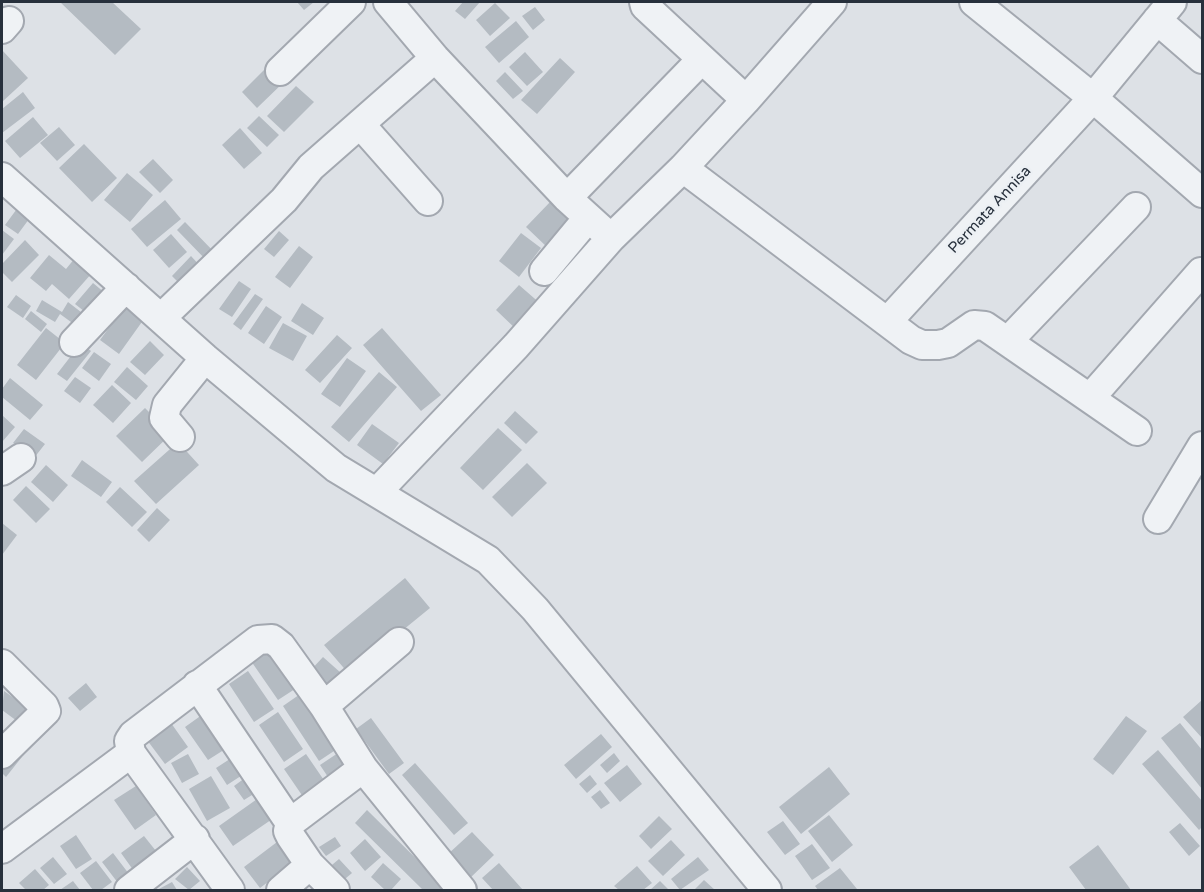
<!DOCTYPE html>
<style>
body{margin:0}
#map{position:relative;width:1204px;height:892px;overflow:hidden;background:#dde1e6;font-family:"Varela Round",sans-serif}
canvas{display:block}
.frame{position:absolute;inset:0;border:3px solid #27303c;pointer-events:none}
</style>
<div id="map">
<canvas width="1204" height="892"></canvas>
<div class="frame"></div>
</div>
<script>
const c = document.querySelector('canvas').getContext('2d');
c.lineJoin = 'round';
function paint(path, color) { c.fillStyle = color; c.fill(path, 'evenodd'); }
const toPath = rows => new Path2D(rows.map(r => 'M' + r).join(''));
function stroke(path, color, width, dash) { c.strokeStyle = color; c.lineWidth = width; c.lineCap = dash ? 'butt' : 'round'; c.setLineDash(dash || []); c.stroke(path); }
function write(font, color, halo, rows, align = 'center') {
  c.font = font + ' "Varela Round",sans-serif'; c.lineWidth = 5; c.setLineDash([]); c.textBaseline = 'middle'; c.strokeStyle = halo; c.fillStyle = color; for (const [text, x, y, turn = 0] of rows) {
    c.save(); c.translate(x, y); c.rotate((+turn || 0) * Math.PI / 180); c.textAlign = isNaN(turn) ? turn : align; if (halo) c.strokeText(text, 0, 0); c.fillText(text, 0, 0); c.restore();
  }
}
paint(toPath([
 [60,2,112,2,141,29,115,55],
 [297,2,314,2,304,10],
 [463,2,480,2,465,19,455,11],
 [495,3,510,18,490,36,476,20],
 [535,7,545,20,533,30,522,16],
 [516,21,529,37,499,63,485,47],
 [2,50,28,78,2,102],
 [525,52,543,72,527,86,509,67],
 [560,58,575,72,537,114,521,100],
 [269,65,285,81,257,108,242,92],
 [505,72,523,91,513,99,496,81],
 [296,86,314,102,284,132,267,116],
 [23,92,35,108,2,133,2,109],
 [259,116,279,135,267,147,247,128],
 [33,117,48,135,20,158,5,141],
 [59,127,75,145,57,161,40,143],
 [240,128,262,153,244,169,222,145],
 [84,144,117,178,92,202,59,168],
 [153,159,173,180,160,193,139,172],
 [127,173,153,195,130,222,104,200],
 [165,200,181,219,147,247,131,229],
 [551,201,574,222,548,248,526,227],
 [22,202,35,211,18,234,5,225],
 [185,222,217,255,209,263,177,230],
 [2,230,14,239,2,255],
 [279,231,289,240,274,257,264,249],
 [521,233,541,248,519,277,499,261],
 [171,234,187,252,169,268,153,250],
 [25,240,39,255,12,282,2,272,2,264],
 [299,246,313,257,290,288,275,277],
 [49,255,66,269,75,258,92,273,69,299,52,284,46,291,30,278],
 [191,256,202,268,183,287,172,276],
 [239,281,251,289,232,317,219,309],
 [93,283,111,298,94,319,75,304],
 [519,285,542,305,518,331,496,310],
 [255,294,263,299,241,330,233,324],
 [16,295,31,306,23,318,7,307],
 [42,300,62,312,68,302,90,319,82,330,60,314,55,322,36,311],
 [302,303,324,318,313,335,291,321],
 [125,306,144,319,119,354,100,340],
 [266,306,282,317,264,344,248,333],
 [31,311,47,324,41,332,25,319],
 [283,323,307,336,293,361,269,348],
 [46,328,65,343,36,380,17,365],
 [382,328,441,395,421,411,363,345],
 [337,335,352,348,320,383,305,370],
 [150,341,164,355,145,375,130,362],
 [81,343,91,351,67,381,57,374],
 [94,352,111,364,99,381,82,368],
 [347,358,366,371,340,407,321,394],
 [127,367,148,386,136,400,114,382],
 [379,372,397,387,349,442,331,427],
 [75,377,91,388,80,403,64,391],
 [10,378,43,405,30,420,2,397,2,389],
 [112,385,131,403,113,423,93,405],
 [145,408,171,434,142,462,116,436],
 [515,411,538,432,526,444,504,423],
 [2,415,15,427,2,442],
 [372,424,399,443,383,464,357,445],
 [498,428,522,450,483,490,460,468],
 [24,429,45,444,34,458,13,443],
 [178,442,199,465,156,504,134,481],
 [82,460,112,482,101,497,71,476],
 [527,463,547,483,512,517,492,497],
 [46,465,68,485,53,502,31,482],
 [26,486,50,509,36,523,13,500],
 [120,487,147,512,132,527,106,502],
 [157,508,170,520,149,542,137,530],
 [2,523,17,535,2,555],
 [405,578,430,608,349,674,324,645],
 [271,648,298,687,278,700,251,661],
 [323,657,341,673,327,689,309,672],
 [248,671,274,709,254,722,229,684],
 [86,683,97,697,80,711,68,698],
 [306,690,343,745,319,761,283,706],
 [4,691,31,710,21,724,2,710],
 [1202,700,1202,738,1183,717],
 [206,712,230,746,208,760,185,727],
 [278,712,303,749,284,762,259,725],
 [1126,716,1147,731,1113,775,1093,759],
 [371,718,404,763,389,774,356,729],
 [171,723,188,747,165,764,147,740],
 [1180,723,1202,750,1202,789,1161,738],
 [601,734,612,747,576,779,564,765],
 [20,740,29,748,6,777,2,773,2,762],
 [344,749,358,770,334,786,320,765],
 [1158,750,1202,801,1202,827,1199,830,1142,764],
 [614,753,620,761,607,773,600,765],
 [188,754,199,774,182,783,171,763],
 [306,754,330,789,308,804,284,769],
 [236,755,247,772,227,785,216,768],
 [415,763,468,823,454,835,402,775],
 [627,765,642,784,620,802,604,783],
 [829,767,850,794,801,834,779,807],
 [249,775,260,790,244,800,234,786],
 [590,775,597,784,587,793,579,784],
 [211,776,230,808,207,821,189,789],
 [136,786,156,815,135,830,114,800],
 [600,790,610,803,601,809,591,797],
 [267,792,281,813,233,846,219,826],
 [367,810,448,890,423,890,355,823],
 [829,815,853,845,832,862,808,831],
 [659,816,672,829,651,849,639,836],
 [783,821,800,844,785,855,767,832],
 [1180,823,1200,846,1189,856,1169,832],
 [472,832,494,855,469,879,447,855],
 [76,835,92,859,76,869,60,846],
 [144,836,160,856,136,874,121,853],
 [335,837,341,846,326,856,319,847],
 [281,839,297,860,260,888,244,867],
 [365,839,381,857,365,871,350,853],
 [671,840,685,855,663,876,648,861],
 [812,844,830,868,812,880,795,856],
 [1098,845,1131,890,1086,890,1069,867],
 [113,853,129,874,118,883,102,862],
 [53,857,67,874,54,884,40,868],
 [698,857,709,870,680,890,671,879],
 [339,859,352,873,339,884,326,870],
 [96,861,112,882,101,890,93,890,80,873],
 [383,863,401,879,391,890,385,890,371,877],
 [499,863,523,890,493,890,482,878],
 [637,866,652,883,643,890,619,890,614,886],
 [187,867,200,881,189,890,175,879],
 [840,868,857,889,818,890,815,886],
 [35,869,49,885,43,890,26,890,19,883],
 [704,880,715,890,694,890],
 [73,881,80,890,60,890],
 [660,881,669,890,650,890],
 [172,882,177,890,157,890]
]), '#b4bbc2');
const minor = toPath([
 [388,2,435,58,567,198,611,238],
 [644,2,645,6,702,59],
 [974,2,1093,98,1202,193],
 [1157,20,1202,59],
 [2,29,9,21],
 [280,71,351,2],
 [360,124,428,201],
 [683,168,911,340,922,345,938,345,948,343,974,325,985,326,1137,431],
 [2,177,205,358,336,468,488,560,535,609,767,890],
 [567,198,702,59,746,100],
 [544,271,588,218],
 [161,318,284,200,311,167,435,58],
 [887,322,1093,98,1172,2],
 [1009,340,1136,207],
 [74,342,126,287],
 [1091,397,1201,272],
 [180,437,164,418,167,405,205,358],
 [2,471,21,458],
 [378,491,516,346,611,238,683,168,746,100,832,2],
 [1158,519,1202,446],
 [2,664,44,706,46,711,2,754],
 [197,685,290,823],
 [324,706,399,642],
 [131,753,129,741,133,735,258,640,272,639,281,646,324,706,363,768,462,890],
 [2,849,131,753,230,890],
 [310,865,335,890],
 [129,890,195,839],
 [281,890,310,865,291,837,288,831,290,823,363,768]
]);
stroke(minor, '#a3a8b0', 32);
stroke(minor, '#eff2f5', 28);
write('15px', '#27303c', '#ecf0f4', [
 ["Permata Annisa",990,210,-47]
]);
</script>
